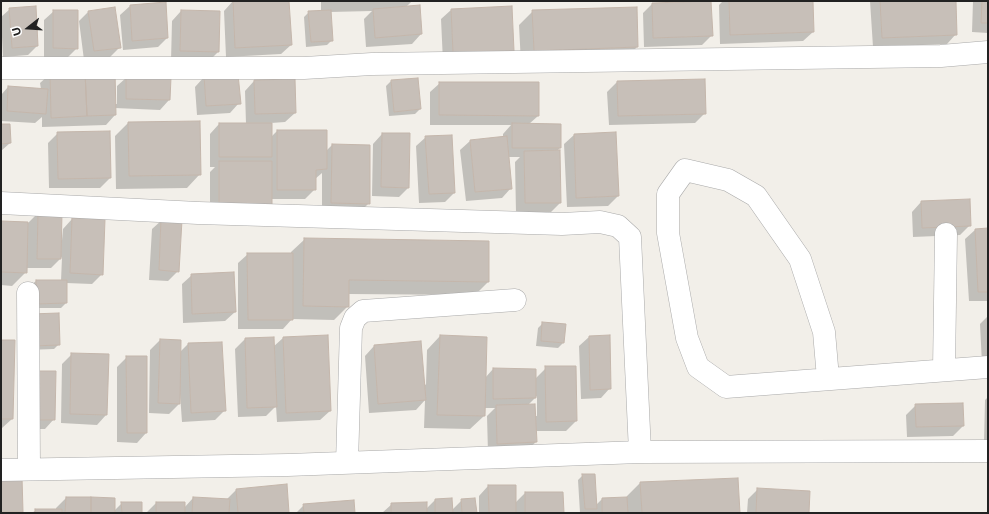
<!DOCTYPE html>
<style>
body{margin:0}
#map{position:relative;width:989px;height:514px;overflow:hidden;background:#f2efe9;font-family:Montserrat,sans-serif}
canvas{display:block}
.frame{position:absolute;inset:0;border:2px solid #222;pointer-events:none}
.north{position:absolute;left:8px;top:8px;width:40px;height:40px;-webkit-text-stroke:3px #fff;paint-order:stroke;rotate:253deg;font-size:11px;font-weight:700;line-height:16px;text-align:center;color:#222}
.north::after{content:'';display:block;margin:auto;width:14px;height:18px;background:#222;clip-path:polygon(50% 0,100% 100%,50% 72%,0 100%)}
</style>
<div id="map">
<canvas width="989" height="514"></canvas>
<div class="frame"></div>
<div class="north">U</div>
</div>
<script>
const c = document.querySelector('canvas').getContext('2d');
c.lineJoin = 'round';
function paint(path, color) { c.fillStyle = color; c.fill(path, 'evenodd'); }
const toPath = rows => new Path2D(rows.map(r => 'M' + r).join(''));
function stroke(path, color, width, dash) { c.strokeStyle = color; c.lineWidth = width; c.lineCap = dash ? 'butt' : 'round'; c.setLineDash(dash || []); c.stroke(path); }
paint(toPath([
 [233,1,288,1,291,45,281,54,226,57,224,11],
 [321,1,412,1,406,7,421,34,412,44,366,47,364,19,372,11,330,12,332,40,327,45,306,47,304,17,309,12,321,11],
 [723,1,812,1,813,32,803,41,720,44,719,5],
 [870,1,955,1,956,34,947,44,873,47],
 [973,1,988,1,988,33,972,32],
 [165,4,167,38,158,47,123,50,120,15,130,6],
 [652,4,712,35,702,45,644,47,643,13],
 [511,7,443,62,441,19,451,10],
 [636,8,637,47,624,60,521,64,519,25,533,11],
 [10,9,37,46,28,55,3,57,1,17],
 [54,11,77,48,67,58,44,57,44,20],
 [181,11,218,52,208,62,171,61,172,21],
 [88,12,120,47,110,57,84,60,79,21],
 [50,74,115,104,117,104,117,86,127,77,169,100,160,110,115,108,115,115,106,125,42,127,42,117,35,123,1,121,1,95,8,87,41,89,40,83],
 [204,77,239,103,230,113,197,115,195,87],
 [254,81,295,113,285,122,271,123,271,137,277,131,326,151,332,145,369,146,369,203,359,213,322,212,322,173,315,179,315,189,305,199,271,199,210,218,210,172,215,167,210,167,210,134,219,124,246,124,245,91],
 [391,81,420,109,415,114,389,116,386,86],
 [617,82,705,113,695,123,609,125,607,92],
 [440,83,538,116,529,124,560,148,556,152,560,203,551,212,516,213,515,162,520,157,508,157,511,188,502,198,466,201,460,150,470,141,503,138,503,134,511,125,430,125,430,92],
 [128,123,200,174,187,188,116,189,115,136],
 [1,125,10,143,1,151],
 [109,132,110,178,100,188,49,188,48,143,58,133],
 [615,133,618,196,608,206,567,207,564,144,574,135],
 [382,134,408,188,399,197,372,196,373,144],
 [426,137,454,193,445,202,419,203,416,146],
 [921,202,970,225,960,235,913,237,912,212],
 [38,213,61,240,62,240,63,229,72,219,102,274,92,284,66,283,66,303,61,308,32,308,31,285,36,281,61,281,62,257,51,268,26,268,26,272,12,286,1,285,1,222,28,223],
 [162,220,178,271,168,281,149,280,152,229],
 [988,229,988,301,969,301,965,239,975,230],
 [305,239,488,242,488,282,475,295,348,294,348,306,334,320,292,319,283,329,238,329,238,263,248,254,291,254,291,252],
 [192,275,235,312,225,321,183,323,182,284],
 [988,316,988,363,982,364,980,324],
 [26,320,59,344,54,349,27,350],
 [543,323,563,343,558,348,536,346,538,328],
 [440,336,485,378,493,369,535,379,546,368,576,421,566,431,536,431,536,442,526,451,488,453,487,416,495,408,484,408,484,416,470,429,424,428,425,400,416,410,369,413,365,356,374,346,426,385,427,350],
 [537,396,537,416,535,416,527,406],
 [589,337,610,388,601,398,581,399,579,346],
 [273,338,273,347,283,338,330,411,320,420,277,422,276,406,266,416,238,417,235,349,245,339],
 [160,340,180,352,188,344,221,343,225,410,215,420,182,422,180,394,179,394,179,404,169,414,149,413,150,350],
 [1,341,12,419,2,428,1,428],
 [72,354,106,415,97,425,61,423,62,364],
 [127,357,146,433,137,443,117,442,117,367],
 [32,372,54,419,45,429,23,429],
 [988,397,988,443,984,443,985,400],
 [962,404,963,426,953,436,907,437,906,415,916,405],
 [583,475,596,505,602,499,627,498,627,496,640,483,739,513,580,513,578,480],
 [1,478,22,511,20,513,1,513],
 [286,485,288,513,146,513,156,503,184,508,193,498,226,500,236,490],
 [488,486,515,503,525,493,563,513,479,513,479,496],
 [758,489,808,513,747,513,748,499],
 [66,498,114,511,122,503,141,513,32,513,36,510,56,510,56,508],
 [435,500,452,510,462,500,476,513,382,513,392,504,426,509],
 [304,505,354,513,296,513]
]), '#0003');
const building = toPath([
 [233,1,289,1,292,45,235,48,233,1],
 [711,1,713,36,653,38,652,3,711,1],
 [729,1,813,1,814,32,730,35,729,1],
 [880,1,956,1,957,35,882,38,880,1],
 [982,1,988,1,988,23,981,23,982,1],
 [166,2,168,38,132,41,130,5,166,2],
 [420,5,422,34,375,38,373,9,420,5],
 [36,6,38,46,12,48,9,8,36,6],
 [512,6,514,51,453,53,451,9,512,6],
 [115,7,121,48,94,51,88,11,115,7],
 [637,7,638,47,534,51,532,10,637,7],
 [53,10,78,10,78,49,53,48,53,10],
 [181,10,220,11,219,52,180,51,181,10],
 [331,10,333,41,311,42,308,11,331,10],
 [85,71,87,116,51,118,50,73,85,71],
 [85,71,115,71,116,115,87,116,85,71],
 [238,74,241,104,206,106,204,76,238,74],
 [126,76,171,77,170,100,126,99,126,76],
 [418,78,421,109,394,112,391,80,418,78],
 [295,79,296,113,255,114,254,80,295,79],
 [705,79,706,114,618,116,617,81,705,79],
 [439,82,539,82,539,116,439,115,439,82],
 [8,86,48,89,46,114,7,111,8,86],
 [200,121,201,175,129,176,128,122,200,121],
 [219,123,272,123,272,157,219,157,219,123],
 [512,123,561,124,561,148,512,148,512,123],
 [1,124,10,124,11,143,1,144,1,124],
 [277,130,327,130,327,169,316,170,316,190,277,190,277,130],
 [110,131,111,178,58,179,57,132,110,131],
 [616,132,619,196,576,198,574,134,616,132],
 [382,133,410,133,409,188,381,187,382,133],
 [452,135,455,193,429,194,425,136,452,135],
 [507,136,512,189,475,192,470,140,507,136],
 [332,144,370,145,370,204,331,203,332,144],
 [560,150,561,203,525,203,524,151,560,150],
 [219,161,272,161,272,208,219,208,219,161],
 [970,199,971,226,922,228,921,201,970,199],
 [38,212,62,212,61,259,37,259,38,212],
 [72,218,105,219,103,275,70,273,72,218],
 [161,218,182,220,179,272,159,270,161,218],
 [1,221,28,222,27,273,1,272,1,221],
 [988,228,988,292,978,292,975,229,988,228],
 [304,238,489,241,489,282,349,280,349,307,303,306,304,238],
 [247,253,293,253,293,320,248,320,247,253],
 [234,272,236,312,192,314,191,274,234,272],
 [36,280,67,280,67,303,36,304,36,280],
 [59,313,60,345,32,346,30,314,59,313],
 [542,322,566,324,564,343,541,341,542,322],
 [328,335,331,411,286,413,283,337,328,335],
 [440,335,487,337,485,416,437,415,440,335],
 [610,335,611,389,590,390,589,336,610,335],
 [274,337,277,407,247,408,245,338,274,337],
 [160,339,181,340,180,404,158,403,160,339],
 [1,340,15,340,13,419,1,419,1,340],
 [421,341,426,400,378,404,374,345,421,341],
 [222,342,226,411,191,413,188,343,222,342],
 [71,353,109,354,107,415,70,414,71,353],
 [126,356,147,356,147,433,127,433,126,356],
 [545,366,576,366,577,421,546,422,545,366],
 [493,368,536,369,536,398,493,399,493,368],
 [32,371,56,371,55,420,32,420,32,371],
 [963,403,964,426,916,427,915,404,963,403],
 [535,404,537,442,497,444,496,405,535,404],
 [582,474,595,474,597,509,585,509,582,474],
 [1,477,22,477,23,512,1,512,1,477],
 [738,478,740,513,642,513,640,482,738,478],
 [287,484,289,513,238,513,236,489,287,484],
 [488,485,516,485,516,513,489,513,488,485],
 [757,488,810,491,809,513,756,513,757,488],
 [525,492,563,492,564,513,525,513,525,492],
 [66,497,91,497,91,513,65,513,66,497],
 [91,497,115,498,115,513,91,513,91,497],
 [193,497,230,499,229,513,192,513,193,497],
 [627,497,628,513,602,513,602,498,627,497],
 [452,498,453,513,435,513,435,499,452,498],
 [475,498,477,513,462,513,461,499,475,498],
 [354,500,355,513,304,513,303,504,354,500],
 [121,502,142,502,142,513,122,513,121,502],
 [156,502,185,502,185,513,156,513,156,502],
 [427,502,427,513,391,513,391,503,427,502],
 [35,509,62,509,62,513,35,513,35,509]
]);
paint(building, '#c7bfb8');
stroke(building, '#c4b6ab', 1);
const minor = toPath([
 [1,68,304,68,372,64,941,56,988,52],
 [1,203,198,213,562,224,600,222,618,226,630,237,640,452,988,451],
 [28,293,29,469],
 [944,369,946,234],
 [828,378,824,332,800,259,756,196,728,180,685,170,668,194,668,233,687,338,698,367,726,387,988,367],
 [347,463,351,328,355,318,363,311,515,300],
 [1,470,288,465,640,452]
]);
stroke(minor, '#a9a9a9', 23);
stroke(minor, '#fff', 22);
</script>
